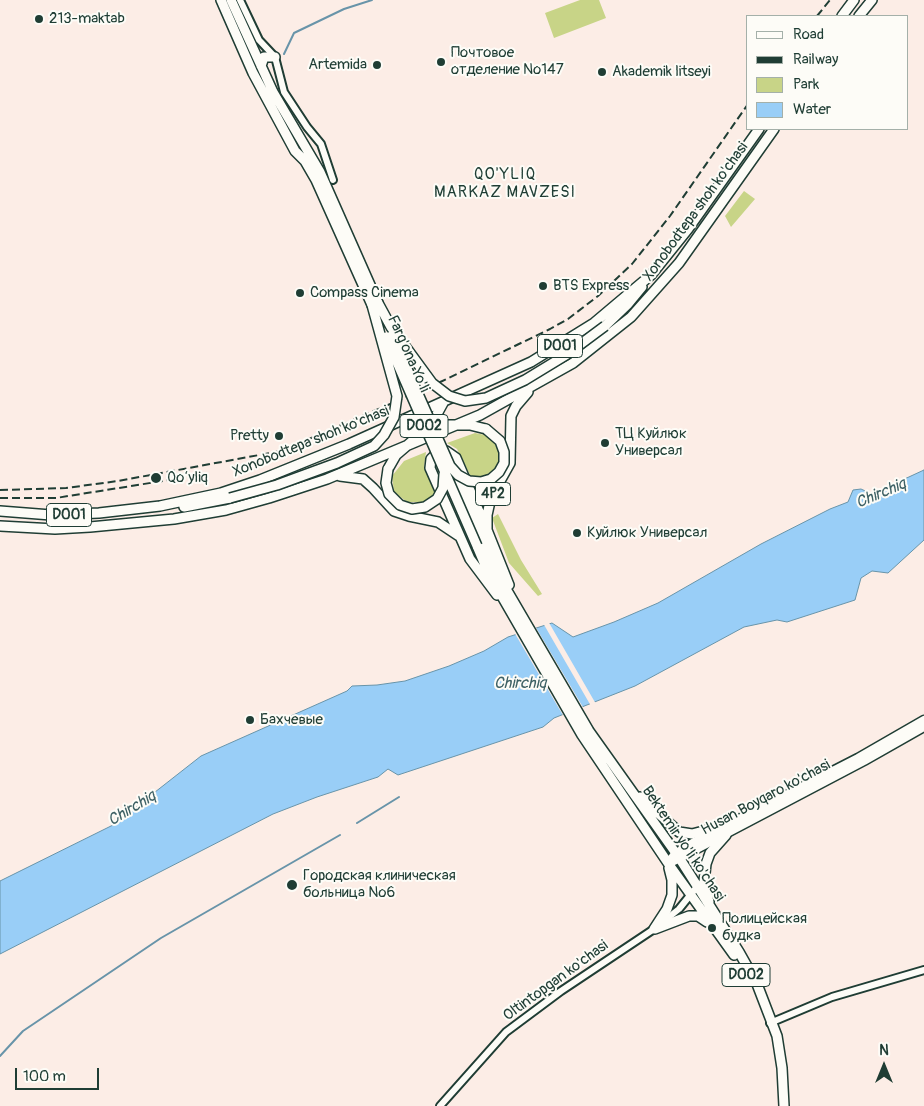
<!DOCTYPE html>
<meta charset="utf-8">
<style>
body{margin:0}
#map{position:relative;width:924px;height:1106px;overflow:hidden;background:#fcede6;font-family:Pangolin,sans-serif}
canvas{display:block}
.legend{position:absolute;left:746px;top:15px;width:162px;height:115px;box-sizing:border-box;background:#fdfcf7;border:1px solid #a4b0a9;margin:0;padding:6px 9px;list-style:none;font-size:15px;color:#1f3d34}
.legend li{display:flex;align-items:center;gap:10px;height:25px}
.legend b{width:25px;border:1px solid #a4b0a9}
.north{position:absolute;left:859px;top:1041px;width:50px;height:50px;-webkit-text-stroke:4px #fdfcf7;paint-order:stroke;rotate:0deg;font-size:14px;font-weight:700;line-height:20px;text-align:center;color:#1f3d34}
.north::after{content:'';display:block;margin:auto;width:18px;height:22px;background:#1f3d34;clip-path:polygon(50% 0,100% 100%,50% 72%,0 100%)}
.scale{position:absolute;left:15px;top:1068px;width:84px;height:22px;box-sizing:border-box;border:2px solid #1f3d34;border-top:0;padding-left:6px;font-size:15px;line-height:18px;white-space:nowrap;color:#1f3d34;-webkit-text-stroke:4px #fdfcf7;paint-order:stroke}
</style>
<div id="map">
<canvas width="924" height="1106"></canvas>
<ul class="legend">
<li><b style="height:6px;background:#fdfcf7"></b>Road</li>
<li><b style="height:6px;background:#1f3d34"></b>Railway</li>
<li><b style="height:14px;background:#c8d487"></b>Park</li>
<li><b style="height:14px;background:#99cef7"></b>Water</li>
</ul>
<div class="north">N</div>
<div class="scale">100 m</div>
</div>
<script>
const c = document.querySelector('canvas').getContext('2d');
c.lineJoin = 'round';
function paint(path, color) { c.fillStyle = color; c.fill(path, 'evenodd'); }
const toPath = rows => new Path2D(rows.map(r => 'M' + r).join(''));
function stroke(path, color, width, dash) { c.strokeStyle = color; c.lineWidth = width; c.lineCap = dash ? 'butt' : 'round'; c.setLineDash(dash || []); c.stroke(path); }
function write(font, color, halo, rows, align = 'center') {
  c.font = font + ' Pangolin,sans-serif'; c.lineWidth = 4; c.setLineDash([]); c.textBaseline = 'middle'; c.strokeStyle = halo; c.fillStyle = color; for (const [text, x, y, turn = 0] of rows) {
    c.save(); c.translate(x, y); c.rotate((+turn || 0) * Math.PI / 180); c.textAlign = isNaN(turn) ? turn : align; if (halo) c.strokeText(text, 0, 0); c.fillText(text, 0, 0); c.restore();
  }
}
paint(toPath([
 [580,0,599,0,606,18,554,38,545,13],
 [744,191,755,199,731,227,725,216],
 [475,433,485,435,493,440,499,452,499,462,495,470,480,478,471,477,457,449,447,443],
 [426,452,424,467,435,494,425,502,407,502,394,492,392,476,404,461],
 [498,514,521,560,542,594,538,596,509,563,492,518]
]), '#c8d487');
const water = toPath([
 [924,470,924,540,888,573,872,571,861,578,855,600,787,622,777,620,744,627,635,686,554,718,543,727,398,775,388,769,378,777,317,797,273,814,0,954,0,881,113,825,201,756,347,691,352,686,377,685,405,681,449,666,484,651,508,637,552,623,573,637,614,622,658,603,761,544,830,509,848,502,853,490,861,489,872,494,924,470]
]);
paint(water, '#99cef7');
stroke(water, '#6894a9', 1);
paint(toPath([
 [548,621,596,704,591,706,543,623],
 [535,626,584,709,564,717,514,632]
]), '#fcede6');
stroke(toPath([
 [284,54,294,33,344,9,372,0],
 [357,823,399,797],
 [0,1056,23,1031,161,938,340,835]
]), '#6894a9', 2);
const tertiary = toPath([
 [240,0,259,40,275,57,284,92,307,127,321,144,333,180],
 [770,1023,832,997,924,970],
 [440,1106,506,1032,561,991,654,929,679,909,696,888]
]);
const secondary = toPath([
 [674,861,864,761,924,727],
 [668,863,675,854,696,841,858,758,924,720]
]);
const primary = toPath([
 [221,0,253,73,295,151,305,161,316,180,372,305],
 [231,0,273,92,320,172,378,303],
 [261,66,264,57,275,57]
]);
const trunk = toPath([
 [842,16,854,0],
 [859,16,872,0],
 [605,326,628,304,642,287],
 [443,403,437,414,444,425,470,425,486,429],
 [388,469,396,455,417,437,414,424,401,420],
 [451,469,495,570,589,731,680,859,739,952,757,984,777,1036,782,1068,784,1106],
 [340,476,363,479,373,488,394,511,409,516,438,522,459,536],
 [184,507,230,498],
 [0,511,51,515,99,513,160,506,221,493,260,480,349,444,531,362,594,323,651,275,688,229,759,129],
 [0,526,55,529,90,527,174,519,226,510,269,498,327,479,480,415,573,363,631,317,679,263,774,129],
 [487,530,456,458,446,451,437,453,431,459,430,468,470,559,497,595],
 [477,546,488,572,582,735,668,863,734,955],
 [509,585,487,530,487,515,491,497,510,463,511,416,516,406,528,392],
 [640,797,679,832,692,834,730,824],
 [709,902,704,882,706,864,710,853,726,835],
 [654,929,667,909,672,895,672,880,669,868],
 [655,929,689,916,698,916,707,922]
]);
stroke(tertiary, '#1f3d34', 10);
stroke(secondary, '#1f3d34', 11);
stroke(primary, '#1f3d34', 12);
stroke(trunk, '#1f3d34', 12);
stroke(tertiary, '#fdfcf7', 6);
stroke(secondary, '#fdfcf7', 8);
stroke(primary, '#fdfcf7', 9);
stroke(trunk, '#fdfcf7', 9);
stroke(toPath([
 [817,16,830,0],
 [0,490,66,488,118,481,281,451,434,385,550,329,568,319,598,296,632,264,670,216,748,104],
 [0,498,56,498,175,479]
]), '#1f3d34', 2, [8, 4]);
const trunkBridge = toPath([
 [378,303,391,327,432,383,449,396,465,401,486,398,525,380,566,355,605,326],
 [392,335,450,466,458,475,469,481,481,482,491,479,499,472,504,463,504,452,500,441,486,429],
 [386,337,477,546],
 [388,469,386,483,389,494,400,505,412,509,425,507,437,499,443,488,444,474],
 [230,498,277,485,337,463,374,446,384,435,394,417,397,396,372,305]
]);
stroke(trunkBridge, '#1f3d34', 12, []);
stroke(trunkBridge, '#fdfcf7', 9);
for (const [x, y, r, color] of [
 [39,19,5,"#1f3d34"],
 [441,62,5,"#1f3d34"],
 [377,65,5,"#1f3d34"],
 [602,72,5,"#1f3d34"],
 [543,286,5,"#1f3d34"],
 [300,293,5,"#1f3d34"],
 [279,436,5,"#1f3d34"],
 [605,443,5,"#1f3d34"],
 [156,478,6,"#1f3d34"],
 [577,533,5,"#1f3d34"],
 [250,720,5,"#1f3d34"],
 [292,885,6,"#1f3d34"],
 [712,928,5,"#1f3d34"]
]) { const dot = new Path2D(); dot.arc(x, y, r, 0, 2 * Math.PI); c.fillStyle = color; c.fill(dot); stroke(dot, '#fdfcf7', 2); }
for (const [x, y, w] of [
 [560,346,45],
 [424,426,48],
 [493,494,35],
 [69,515,45],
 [746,975,48]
]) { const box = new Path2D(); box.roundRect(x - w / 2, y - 11.5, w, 23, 4); c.fillStyle = '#fdfcf7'; c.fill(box); stroke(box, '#1f3d34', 1); }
write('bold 14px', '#1f3d34', null, [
 ["D001",560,346],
 ["D002",424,426],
 ["4P2",493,494],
 ["D001",69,515],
 ["D002",746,975]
]);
write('15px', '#1f3d34', '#fdfcf7', [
 ["213-maktab",49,19],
 ["Почтовое",451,53],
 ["отделение №147",451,70],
 ["Artemida",367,65,"right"],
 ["Akademik litseyi",612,72],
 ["BTS Express",553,286],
 ["Compass Cinema",310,293],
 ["ТЦ Куйлюк",615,434],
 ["Универсал",615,451],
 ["Pretty",269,436,"right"],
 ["Qo‘yliq",167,478],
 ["Куйлюк Универсал",587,533],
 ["Бахчевые",260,720],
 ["Городская клиническая",303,876],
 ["больница №6",303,893],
 ["Полицейская",722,919],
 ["будка",722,936]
], 'left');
write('15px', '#1f3d34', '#fdfcf7', [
 ["Xonobodtepa shoh ko'chasi",696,212,-54],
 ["Farg'ona Yo'li",408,354,66],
 ["Xonobodtepa shoh ko'chasi",311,442,-22],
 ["Husan Boyqaro ko'chasi",766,798,-28],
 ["Bektemir yo'li ko'chasi",683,844,56],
 ["Oltintopgan ko'chasi",556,981,-36]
]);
c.letterSpacing = '1px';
write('16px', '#1f3d34', '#fdfcf7', [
 ["QO'YLIQ",505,175],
 ["MARKAZ MAVZESI",505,193]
]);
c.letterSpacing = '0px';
write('italic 16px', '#3e6165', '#fdfcf7', [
 ["Chirchiq",881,494,-23],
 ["Chirchiq",520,684],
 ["Chirchiq",132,809,-31]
]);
</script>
